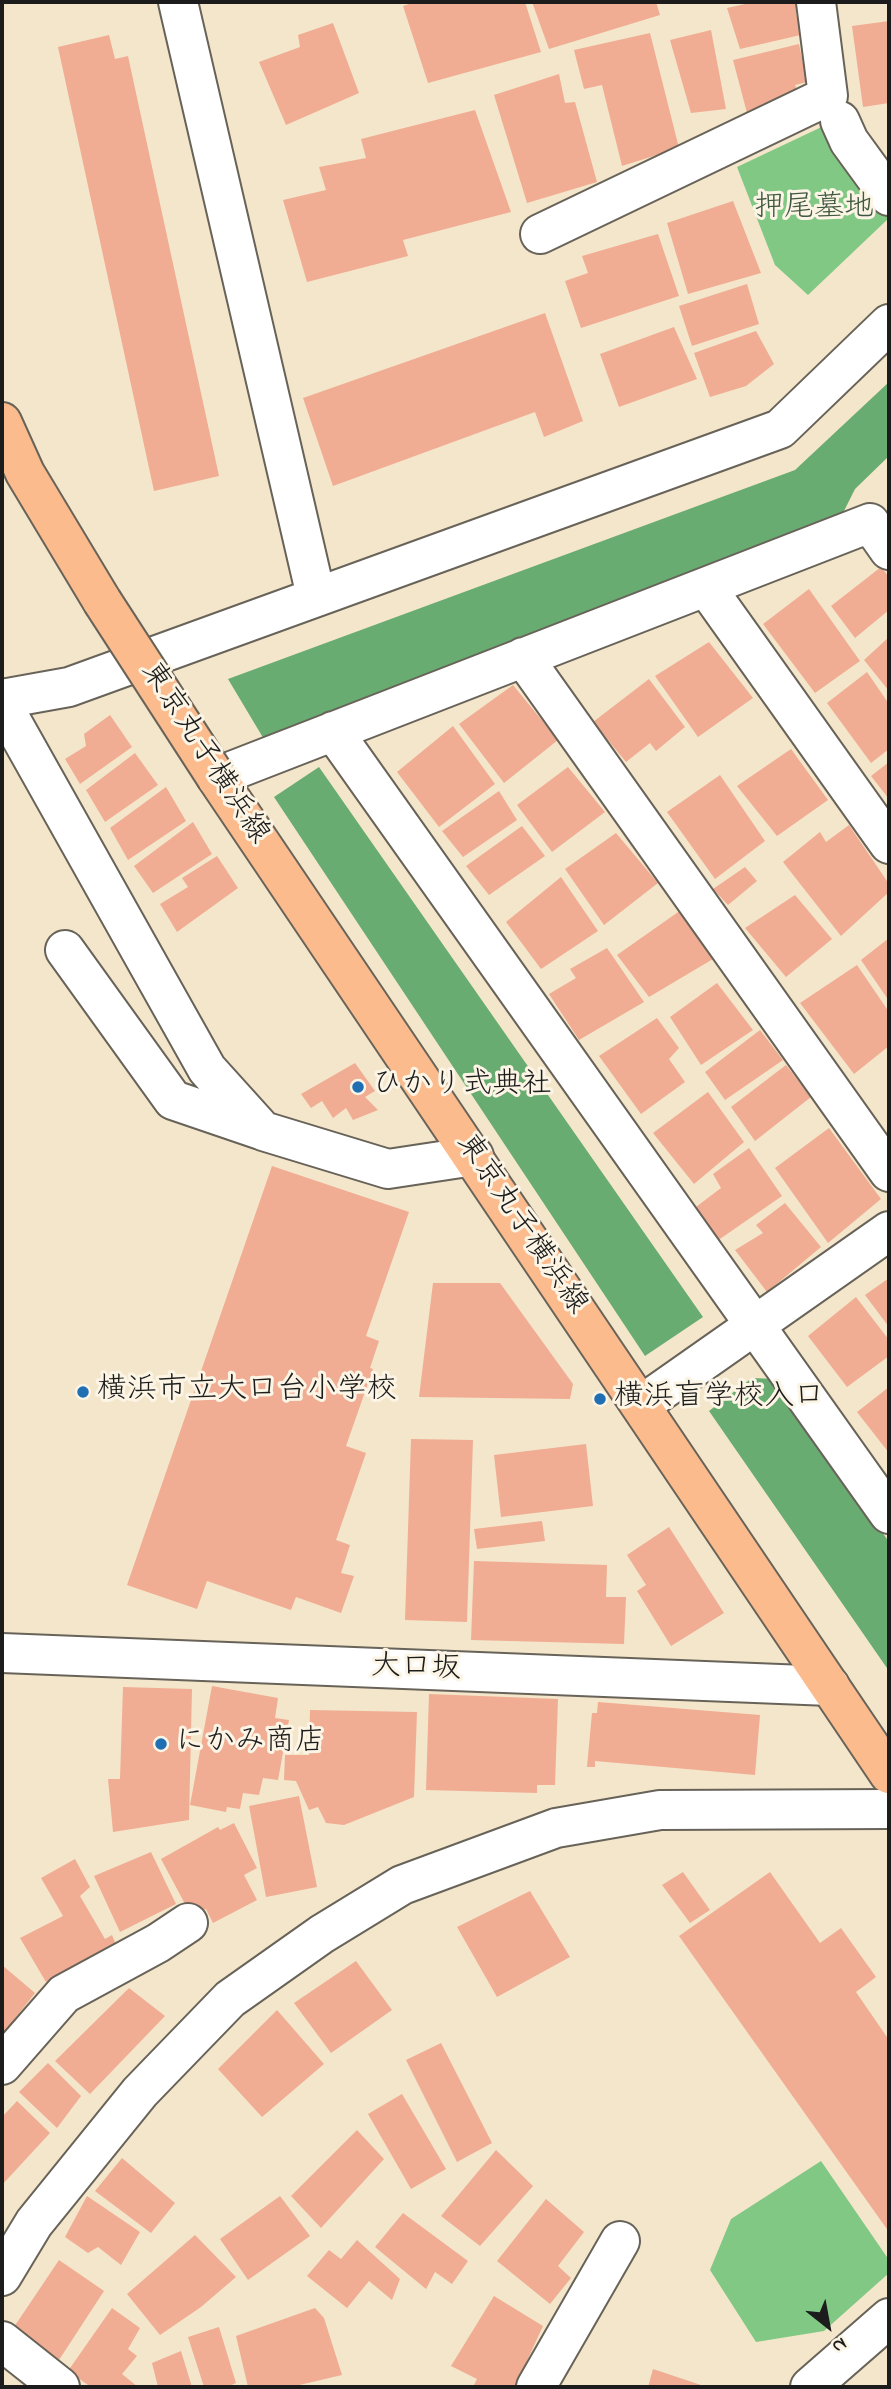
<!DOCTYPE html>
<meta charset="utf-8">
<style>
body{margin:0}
#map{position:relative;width:891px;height:2389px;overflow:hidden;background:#f4e6cb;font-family:"Indie Flower",sans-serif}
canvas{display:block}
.frame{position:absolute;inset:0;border:4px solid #1c1c1c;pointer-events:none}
.north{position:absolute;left:793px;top:2291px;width:70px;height:70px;-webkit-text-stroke:5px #fcf5e5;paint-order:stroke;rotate:149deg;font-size:19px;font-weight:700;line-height:28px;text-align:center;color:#1c1c1c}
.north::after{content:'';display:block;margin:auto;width:24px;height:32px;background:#1c1c1c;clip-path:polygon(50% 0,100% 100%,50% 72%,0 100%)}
</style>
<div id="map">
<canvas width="891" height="2389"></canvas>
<div class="frame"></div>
<div class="north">N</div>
</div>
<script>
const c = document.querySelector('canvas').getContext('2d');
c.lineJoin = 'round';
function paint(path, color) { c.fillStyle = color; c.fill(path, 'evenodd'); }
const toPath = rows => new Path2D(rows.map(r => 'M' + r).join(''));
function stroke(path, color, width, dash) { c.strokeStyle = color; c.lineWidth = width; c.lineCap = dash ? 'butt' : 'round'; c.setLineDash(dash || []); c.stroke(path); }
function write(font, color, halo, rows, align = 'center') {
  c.font = font + ' "Indie Flower","Klee One",sans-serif'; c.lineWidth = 6; c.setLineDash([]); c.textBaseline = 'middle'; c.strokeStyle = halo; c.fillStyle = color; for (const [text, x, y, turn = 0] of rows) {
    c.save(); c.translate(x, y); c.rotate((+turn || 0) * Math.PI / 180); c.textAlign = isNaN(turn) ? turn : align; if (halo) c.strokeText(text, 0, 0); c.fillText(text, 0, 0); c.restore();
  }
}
paint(toPath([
 [830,123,889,218,808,295,775,265,737,167],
 [821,2161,889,2260,889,2273,824,2331,756,2342,710,2270,731,2219]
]), '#81c884');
paint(toPath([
 [889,382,889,456,855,489,838,523,265,741,228,679,795,470],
 [319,767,703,1317,645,1356,274,797],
 [752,1378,776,1379,889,1542,889,1671,709,1411]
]), '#68ac72');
paint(toPath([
 [415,2,525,2,541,52,428,83,403,6],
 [532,2,656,2,660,15,549,49],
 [754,2,804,2,806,7,796,14,805,34,740,49,727,8],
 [889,21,889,103,863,107,852,26],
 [333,23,359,93,286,125,259,62,300,47,298,35],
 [711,30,726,109,691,113,670,40],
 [650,33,679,148,622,166,602,85,584,89,574,50],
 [109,35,115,59,128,56,219,476,154,491,58,47],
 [799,44,807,82,795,85,798,92,747,113,733,60],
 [559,74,565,103,575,102,597,182,527,203,494,95],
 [475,110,511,212,403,240,408,256,307,282,283,200,326,190,319,167,366,158,361,139],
 [733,201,761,273,688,294,667,223],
 [658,234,679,296,581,328,565,281,588,273,582,256],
 [747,284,759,324,692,346,679,306],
 [545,313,583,421,544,437,535,412,333,486,303,398],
 [674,327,697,379,619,407,600,354],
 [756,331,774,364,746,386,710,397,694,353],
 [881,567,889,577,889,610,855,638,831,606],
 [809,589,860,661,815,693,763,624],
 [889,637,889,691,864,660],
 [709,642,753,698,698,737,655,676],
 [867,672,889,704,889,749,871,763,827,703],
 [649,679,685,727,656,751,650,743,626,762,593,722],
 [513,685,558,740,504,783,459,724],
 [110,715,132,747,80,784,65,759,86,746,84,734],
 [453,726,495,784,439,827,397,772],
 [791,749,828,800,777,836,737,786],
 [135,753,158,785,105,822,86,790],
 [889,762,889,799,871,776],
 [568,767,605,812,552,852,517,805],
 [720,775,765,841,715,879,667,812],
 [166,787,186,821,128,860,110,828],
 [499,791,517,820,463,857,442,831],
 [193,822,212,854,153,893,134,866],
 [849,825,889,884,889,892,841,936,783,862,820,832,826,842],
 [522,826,545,856,489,895,466,866],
 [616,833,658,883,604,925,565,869],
 [217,856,238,888,177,932,160,904,188,887,182,878],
 [745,867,757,881,728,905,713,889],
 [561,877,598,931,541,969,506,922],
 [795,895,832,939,786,977,745,928],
 [681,910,713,959,649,997,617,955],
 [889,938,889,1001,861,960],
 [607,948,644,1002,579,1040,549,994,576,978,570,969],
 [857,965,889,1012,889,1046,854,1074,800,1003],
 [717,983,753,1030,701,1065,670,1017],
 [657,1018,679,1048,669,1059,685,1082,641,1114,599,1056],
 [760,1030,783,1060,725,1100,705,1072],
 [355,1063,375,1091,365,1097,378,1110,353,1120,346,1108,333,1118,322,1101,311,1108,301,1094],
 [786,1065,811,1097,755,1141,731,1107],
 [708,1092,744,1142,694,1184,653,1133],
 [829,1128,881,1199,828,1243,775,1168],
 [749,1148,782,1196,717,1241,692,1210,721,1188,713,1174],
 [272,1166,409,1212,366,1336,379,1341,370,1368,373,1369,346,1446,366,1453,336,1540,350,1545,341,1573,354,1576,341,1613,296,1597,291,1610,207,1581,197,1609,127,1585],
 [785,1203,821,1247,767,1292,735,1250,763,1233,756,1225],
 [889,1278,889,1327,865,1295],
 [433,1283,500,1283,573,1384,570,1399,419,1397],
 [856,1297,889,1340,889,1356,847,1387,808,1336],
 [889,1387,889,1453,857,1412],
 [411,1439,473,1440,467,1622,405,1620],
 [586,1444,593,1506,501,1517,494,1455],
 [542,1521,545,1541,477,1549,474,1529],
 [669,1527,724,1613,671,1646,637,1591,646,1585,627,1555],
 [474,1561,607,1565,606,1597,626,1597,624,1644,471,1640],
 [212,1686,278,1698,275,1718,289,1720,278,1780,263,1778,259,1795,243,1793,240,1809,227,1807,226,1812,190,1805],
 [123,1687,192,1689,189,1820,113,1832,108,1779,120,1779],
 [429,1694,558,1699,555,1785,537,1785,537,1793,426,1790],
 [598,1702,760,1715,755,1775,595,1761,595,1767,587,1767,592,1713,597,1713],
 [310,1710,417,1712,414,1797,344,1825,326,1823,318,1807,309,1810,296,1781,284,1780,285,1755,309,1755],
 [299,1796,317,1887,266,1897,249,1806],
 [234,1823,257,1868,244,1875,257,1900,213,1923,206,1909,192,1917,161,1859,218,1827,220,1830],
 [151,1852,176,1904,120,1932,94,1876],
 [75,1859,90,1887,80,1896,105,1939,112,1935,117,1947,46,1982,20,1938,63,1916,41,1878],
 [683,1872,710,1910,690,1923,662,1885],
 [770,1872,820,1943,841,1928,876,1977,856,1992,889,2040,889,2232,679,1936],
 [530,1891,570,1957,497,1997,457,1927],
 [356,1961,392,2010,331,2053,294,2003],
 [2,1965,35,1993,2,2035],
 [129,1988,165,2016,90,2094,55,2061],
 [277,2010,324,2064,262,2117,218,2069],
 [441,2043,492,2143,457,2162,406,2060],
 [48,2063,81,2096,57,2128,19,2092],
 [402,2094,446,2169,411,2189,368,2114],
 [17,2101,50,2133,2,2185,2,2117],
 [357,2130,384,2159,321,2228,291,2196],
 [496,2150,533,2186,480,2246,441,2216],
 [122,2158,175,2203,151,2233,95,2191],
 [87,2196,140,2232,121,2265,98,2247,88,2253,65,2237],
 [280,2196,310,2236,248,2280,220,2239],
 [546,2199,584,2232,558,2266,571,2278,550,2304,497,2261],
 [403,2213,468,2261,452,2284,435,2272,426,2289,375,2247],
 [195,2235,236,2277,201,2307,160,2335,127,2294],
 [357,2240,400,2279,392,2300,369,2281,347,2308,307,2276,329,2250,341,2259],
 [59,2260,104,2291,59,2360,14,2327],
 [494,2296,543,2326,519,2378,525,2387,473,2387,477,2379,451,2366],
 [112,2308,140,2328,128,2349,137,2356,122,2374,138,2387,91,2387,68,2371],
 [315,2308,324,2318,342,2375,291,2387,248,2387,236,2336],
 [219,2327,236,2383,227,2387,204,2387,188,2337],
 [181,2351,192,2387,158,2387,152,2363],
 [653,2369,707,2387,648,2387]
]), '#f0ad93');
const minor = toPath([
 [178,2,316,596],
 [840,121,849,141,889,196],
 [540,234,828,96,816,2],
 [706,587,889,844],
 [523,657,889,1172],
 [2,699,69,687,780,429,889,324],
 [2,704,207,1069,263,1131,388,1169,474,1156],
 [333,731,889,1514],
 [216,777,870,523,889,550],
 [65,950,173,1100,261,1130],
 [641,1405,889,1231],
 [2,1653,830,1686],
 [2,2065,64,1994,158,1943,188,1923],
 [2,2276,34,2223,140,2092,230,1999,322,1934,402,1885,556,1828,660,1810,889,1809],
 [2,2341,60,2387],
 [536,2387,620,2241],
 [810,2387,889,2318]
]);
const major = toPath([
 [2,422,25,473,102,601],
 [216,777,889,1774]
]);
stroke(minor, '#686359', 42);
stroke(major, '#686359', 42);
stroke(minor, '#fff', 38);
stroke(major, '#fbbb8d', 38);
const majorBridge = toPath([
 [102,601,216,777]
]);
stroke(majorBridge, '#686359', 42, []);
stroke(majorBridge, '#fbbb8d', 38);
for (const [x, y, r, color] of [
 [358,1087,7,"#1f6fb2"],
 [83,1392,7,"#1f6fb2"],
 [600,1399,7,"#1f6fb2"],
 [161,1744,7,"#1f6fb2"]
]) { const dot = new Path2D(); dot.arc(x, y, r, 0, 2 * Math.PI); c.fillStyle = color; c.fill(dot); stroke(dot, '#fcf5e5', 2.5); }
write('30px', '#3f5840', '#fcf5e5', [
 ["押尾墓地",814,210]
]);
write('30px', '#1c1c1c', '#fcf5e5', [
 ["東京丸子横浜線",203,754,57],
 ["東京丸子横浜線",520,1225,56],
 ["大口坂",416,1670,2]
]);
write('30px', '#1c1c1c', '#fcf5e5', [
 ["ひかり式典社",372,1087],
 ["横浜市立大口台小学校",97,1392],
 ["横浜盲学校入口",614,1399],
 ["にかみ商店",175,1744]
], 'left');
</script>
